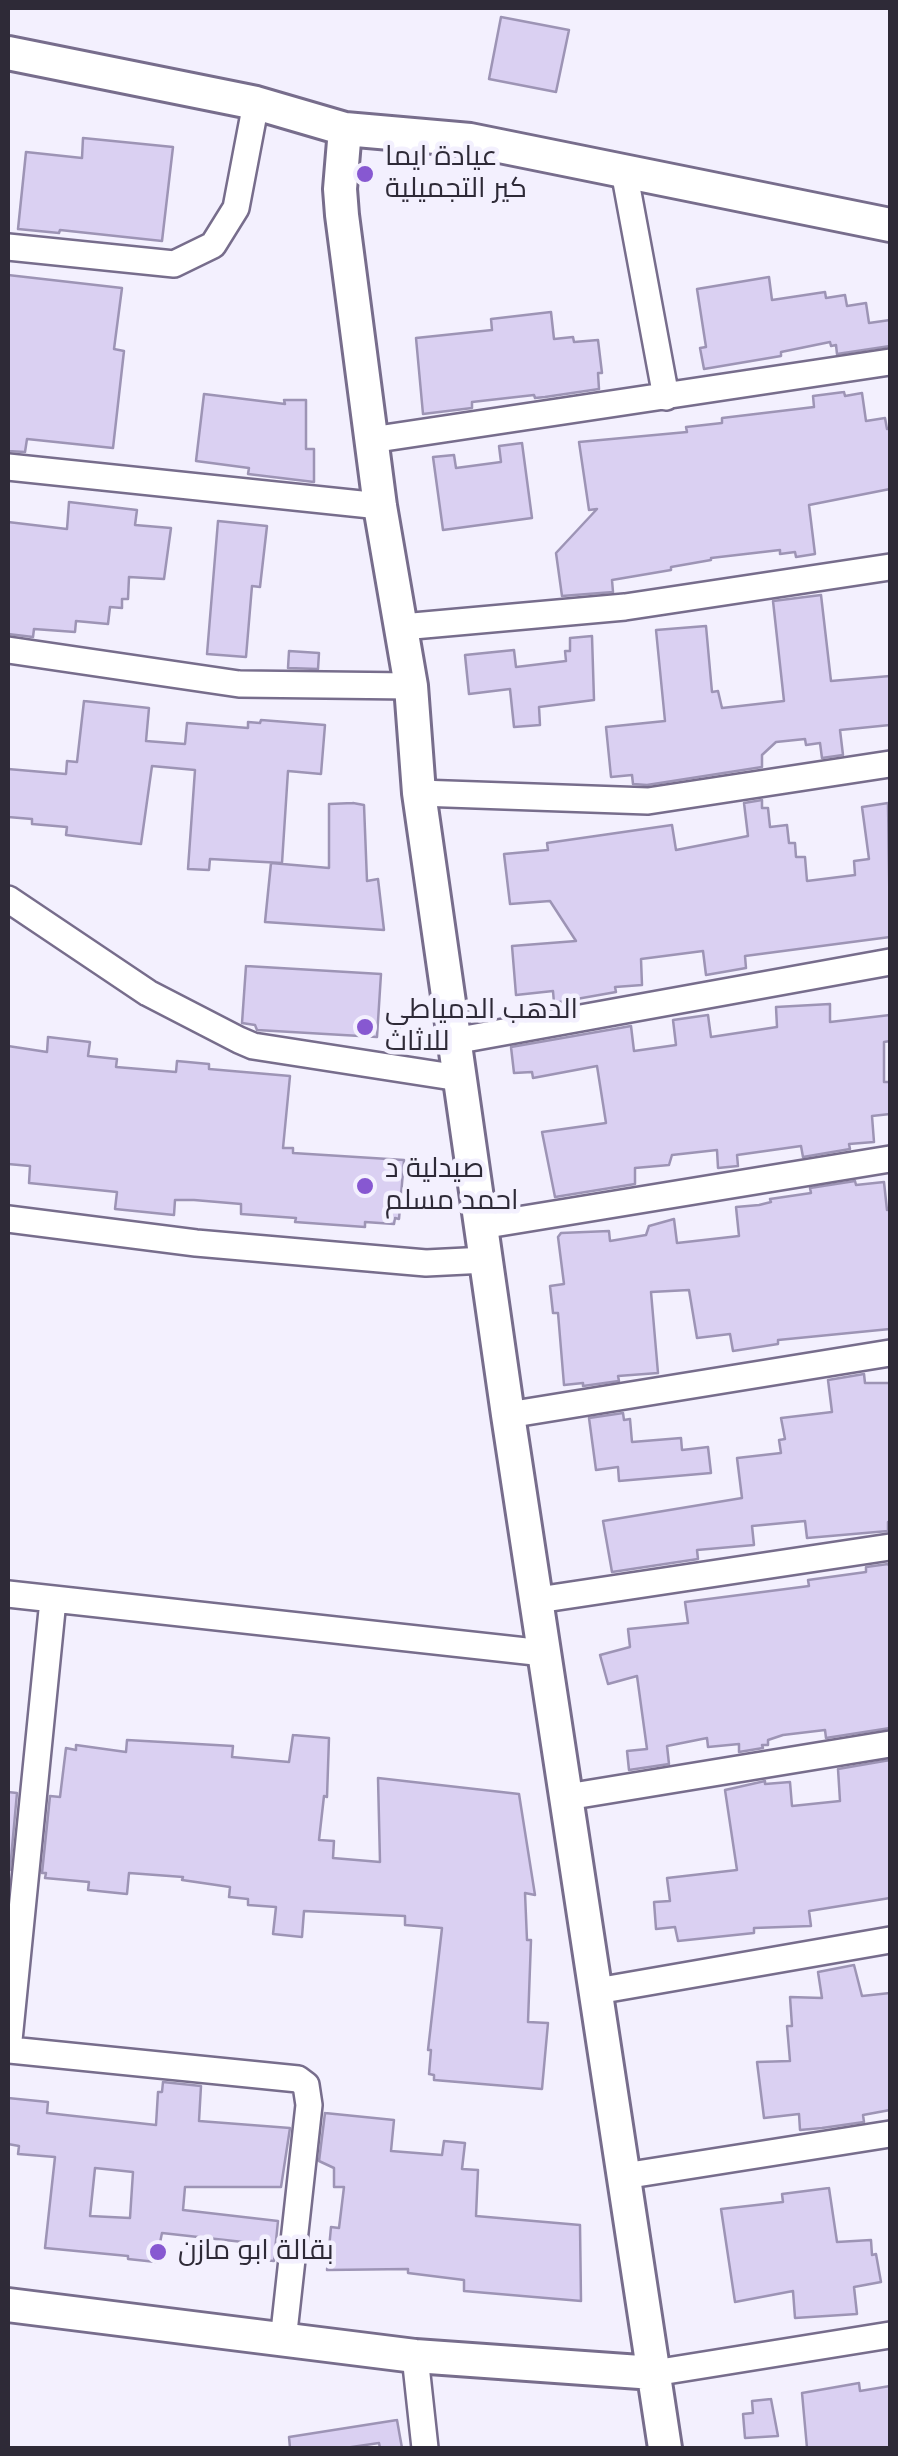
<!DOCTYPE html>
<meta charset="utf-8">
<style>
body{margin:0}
#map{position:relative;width:898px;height:2456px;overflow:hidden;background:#f3f0fe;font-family:"DM Sans",sans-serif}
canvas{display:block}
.frame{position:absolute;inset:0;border:10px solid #2e2a37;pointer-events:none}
</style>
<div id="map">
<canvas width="898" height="2456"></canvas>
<div class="frame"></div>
</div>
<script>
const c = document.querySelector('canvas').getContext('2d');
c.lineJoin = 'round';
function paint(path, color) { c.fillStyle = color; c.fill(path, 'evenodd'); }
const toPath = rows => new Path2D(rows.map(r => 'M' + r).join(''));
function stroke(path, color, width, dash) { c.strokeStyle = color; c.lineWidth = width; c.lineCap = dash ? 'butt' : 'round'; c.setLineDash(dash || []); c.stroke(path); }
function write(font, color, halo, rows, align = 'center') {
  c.font = font + ' "DM Sans",Cairo,sans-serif'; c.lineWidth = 9; c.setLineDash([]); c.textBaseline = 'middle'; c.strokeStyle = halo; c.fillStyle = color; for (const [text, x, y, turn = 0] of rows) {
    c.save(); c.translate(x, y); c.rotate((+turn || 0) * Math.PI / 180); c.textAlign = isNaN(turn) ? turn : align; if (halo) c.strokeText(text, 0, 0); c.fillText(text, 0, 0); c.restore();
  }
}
const building = toPath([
 [501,17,569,30,556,92,489,79,501,17],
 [83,138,173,147,162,241,60,230,59,233,18,229,26,152,82,158,83,138],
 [8,275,122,288,114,349,124,351,113,448,27,439,25,452,8,451,8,275],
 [769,277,772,300,825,292,826,298,845,295,847,306,866,303,869,323,890,320,890,346,837,354,836,345,831,346,830,342,781,352,781,356,704,369,700,348,706,347,697,289,769,277],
 [551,312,554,339,573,337,574,342,598,340,602,373,598,373,599,389,545,397,535,398,534,395,472,402,472,408,423,414,416,338,492,330,491,319,551,312],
 [844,392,845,396,862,393,866,421,885,418,887,429,890,428,890,489,809,505,815,554,796,557,795,552,780,554,780,550,711,558,711,560,671,567,671,570,612,580,613,592,562,596,556,553,597,509,589,510,579,442,687,432,686,427,722,423,722,418,814,407,813,396,844,392],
 [204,394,285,404,284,400,306,400,306,449,314,449,314,482,248,474,249,468,196,461,204,394],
 [522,443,532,518,443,530,433,457,454,455,456,468,501,462,499,446,522,443],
 [69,502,137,510,135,525,171,528,164,579,129,577,128,599,122,599,122,608,110,607,108,624,76,621,75,632,34,629,33,637,8,634,8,522,67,529,69,502],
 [218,521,267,526,260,587,252,586,246,657,207,654,218,521],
 [821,595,831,681,890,676,890,725,840,730,843,755,822,758,820,743,806,745,805,739,776,742,762,755,762,767,647,785,633,784,632,775,611,777,606,727,665,721,656,630,706,626,712,692,718,691,722,708,784,701,773,601,821,595],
 [592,636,594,700,539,707,540,725,514,727,510,689,469,694,465,655,514,650,516,667,566,661,565,651,570,651,570,638,592,636],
 [289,651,319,653,318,669,288,668,289,651],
 [84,701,149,708,146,741,185,744,187,723,248,728,248,722,260,723,261,720,325,725,321,774,288,771,282,863,210,859,209,870,188,869,195,770,152,766,141,844,66,835,67,827,32,824,32,819,8,817,8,769,66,774,67,761,77,762,84,701],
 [762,800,762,808,768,808,770,827,787,825,789,843,795,843,796,857,805,857,807,881,855,875,854,861,869,859,862,807,888,803,890,937,745,956,746,968,706,975,703,951,641,959,642,985,615,987,616,992,554,1003,553,991,516,995,512,946,576,941,550,901,510,904,504,854,548,850,547,843,672,825,676,850,748,836,744,803,762,800],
 [353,803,364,805,367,881,378,879,384,930,265,922,271,863,329,868,329,804,353,803],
 [246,966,381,974,377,1037,257,1030,255,1025,242,1023,246,966],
 [830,1004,830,1022,890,1015,890,1041,884,1042,884,1082,890,1082,890,1114,872,1116,874,1142,849,1144,850,1149,803,1157,801,1146,737,1155,738,1166,718,1168,717,1150,672,1155,669,1165,635,1168,635,1184,555,1197,542,1132,606,1123,597,1066,533,1078,532,1072,514,1073,511,1047,631,1026,634,1051,676,1045,673,1020,708,1015,711,1037,777,1027,776,1007,830,1004],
 [48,1037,90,1042,88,1056,117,1059,116,1067,176,1072,177,1061,209,1064,209,1069,290,1076,283,1148,293,1148,293,1153,404,1160,399,1219,395,1218,394,1224,365,1222,365,1227,295,1222,296,1218,241,1214,241,1204,194,1200,175,1200,174,1215,115,1209,117,1192,29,1183,30,1166,8,1164,8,1046,47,1052,48,1037],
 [855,1181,856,1185,884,1182,887,1210,890,1209,890,1329,778,1340,778,1344,733,1351,730,1334,697,1338,689,1290,651,1292,658,1373,618,1376,619,1381,583,1386,583,1383,564,1385,558,1313,553,1313,550,1286,564,1284,558,1237,561,1233,609,1231,610,1241,646,1235,649,1226,674,1219,677,1243,739,1236,736,1207,759,1205,771,1202,770,1199,811,1193,810,1188,855,1181],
 [864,1374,865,1383,890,1383,890,1522,888,1522,888,1531,807,1538,805,1521,752,1526,754,1545,697,1550,698,1559,612,1572,603,1521,742,1498,737,1458,781,1453,779,1440,785,1439,781,1418,832,1412,828,1380,864,1374],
 [623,1413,624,1420,630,1419,632,1442,681,1438,682,1450,708,1447,711,1473,619,1481,618,1467,596,1470,589,1418,623,1413],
 [888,1564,890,1567,890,1728,826,1738,825,1730,783,1735,768,1740,768,1745,762,1745,763,1748,739,1752,739,1744,708,1747,707,1738,667,1746,669,1764,629,1770,627,1751,647,1749,637,1676,608,1684,600,1655,630,1647,628,1629,688,1623,685,1602,809,1586,808,1580,866,1572,866,1567,888,1564],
 [293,1735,329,1738,327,1797,324,1796,319,1840,334,1841,333,1858,380,1862,378,1778,519,1794,535,1895,525,1893,527,1940,531,1940,528,2022,548,2023,542,2089,434,2080,434,2075,429,2074,431,2050,428,2050,442,1928,405,1925,405,1916,304,1911,302,1937,273,1934,276,1907,248,1905,248,1899,229,1897,230,1887,182,1880,183,1877,129,1873,127,1894,88,1890,89,1882,45,1878,46,1873,42,1873,50,1796,60,1797,66,1748,76,1750,76,1745,126,1752,127,1740,233,1746,232,1757,289,1762,293,1735],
 [890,1760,890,1898,809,1911,811,1926,754,1928,754,1933,678,1941,675,1927,656,1929,654,1902,670,1901,667,1878,737,1870,725,1790,765,1781,765,1784,790,1782,792,1806,840,1801,838,1769,890,1760],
 [8,1792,17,1793,10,1870,8,1870,8,1792],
 [854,1965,862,1996,890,1993,890,2110,863,2115,864,2122,822,2128,800,2130,799,2114,764,2118,757,2062,790,2061,787,2026,792,2026,790,1997,822,1998,818,1972,854,1965],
 [163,2082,201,2086,199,2121,290,2128,281,2187,185,2187,183,2210,278,2221,274,2261,251,2259,252,2243,162,2233,156,2262,128,2259,128,2256,45,2248,55,2157,18,2154,19,2146,8,2144,8,2098,48,2102,47,2113,156,2125,158,2092,162,2092,163,2082],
 [95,2168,133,2172,130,2218,90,2216,95,2168],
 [325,2113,394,2120,391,2151,442,2155,444,2141,465,2143,462,2169,478,2170,476,2216,580,2225,581,2301,464,2291,464,2280,408,2273,408,2269,327,2270,331,2227,339,2228,344,2187,334,2187,334,2168,319,2161,325,2113],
 [829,2188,837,2242,871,2240,872,2255,876,2254,881,2282,854,2287,857,2314,795,2318,793,2291,735,2302,721,2209,783,2202,782,2194,829,2188],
 [859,2383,860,2391,890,2386,890,2448,807,2448,802,2393,859,2383],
 [771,2399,778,2436,745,2438,743,2414,753,2413,752,2401,771,2399],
 [397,2420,402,2448,380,2448,379,2443,345,2448,290,2448,289,2437,397,2420]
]);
paint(building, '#dad0f2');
stroke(building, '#9d94b5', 2.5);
const minor = toPath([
 [624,171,666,397],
 [8,247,174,264,213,245,236,208,256,103],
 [371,440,890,362],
 [8,467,380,506],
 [402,627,625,607,890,567],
 [8,650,239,684,411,686],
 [419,793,648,801,890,764],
 [8,899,148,993,239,1040,253,1046,459,1078],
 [454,1041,890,962],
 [8,1219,196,1243,426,1263,486,1260],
 [481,1226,890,1159],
 [508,1415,890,1353],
 [8,1594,544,1653],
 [538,1600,890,1547],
 [567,1797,890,1744],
 [597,1991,890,1940],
 [8,2050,53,1600],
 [10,2050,298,2079,306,2085,309,2105,283,2341],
 [624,2176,890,2134],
 [415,2356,425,2448],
 [654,2373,890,2335]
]);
const tertiary = toPath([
 [8,53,256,103,345,129,470,140,890,225],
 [345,129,340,189,342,215,380,506,411,686,419,793,508,1415,665,2448],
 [8,2305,415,2356,654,2373]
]);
stroke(minor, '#776d8c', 30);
stroke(tertiary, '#776d8c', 38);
stroke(minor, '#fff', 25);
stroke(tertiary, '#fff', 32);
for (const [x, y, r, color] of [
 [365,174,10,"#8758d1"],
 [365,1027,10,"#8758d1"],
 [365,1186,10,"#8758d1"],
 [158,2252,10,"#8758d1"]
]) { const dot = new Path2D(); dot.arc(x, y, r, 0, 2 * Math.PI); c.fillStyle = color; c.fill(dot); stroke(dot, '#f3f0fe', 4); }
write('28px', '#2e2a37', '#f3f0fe', [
 ["عيادة ايما",385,158],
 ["كير التجميلية",385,190],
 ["الدهب الدمياطي",385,1011],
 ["للاثاث",385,1043],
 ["صيدلية د",385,1170],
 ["احمد مسلم",385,1202],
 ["بقالة ابو مازن",178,2252]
], 'left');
</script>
